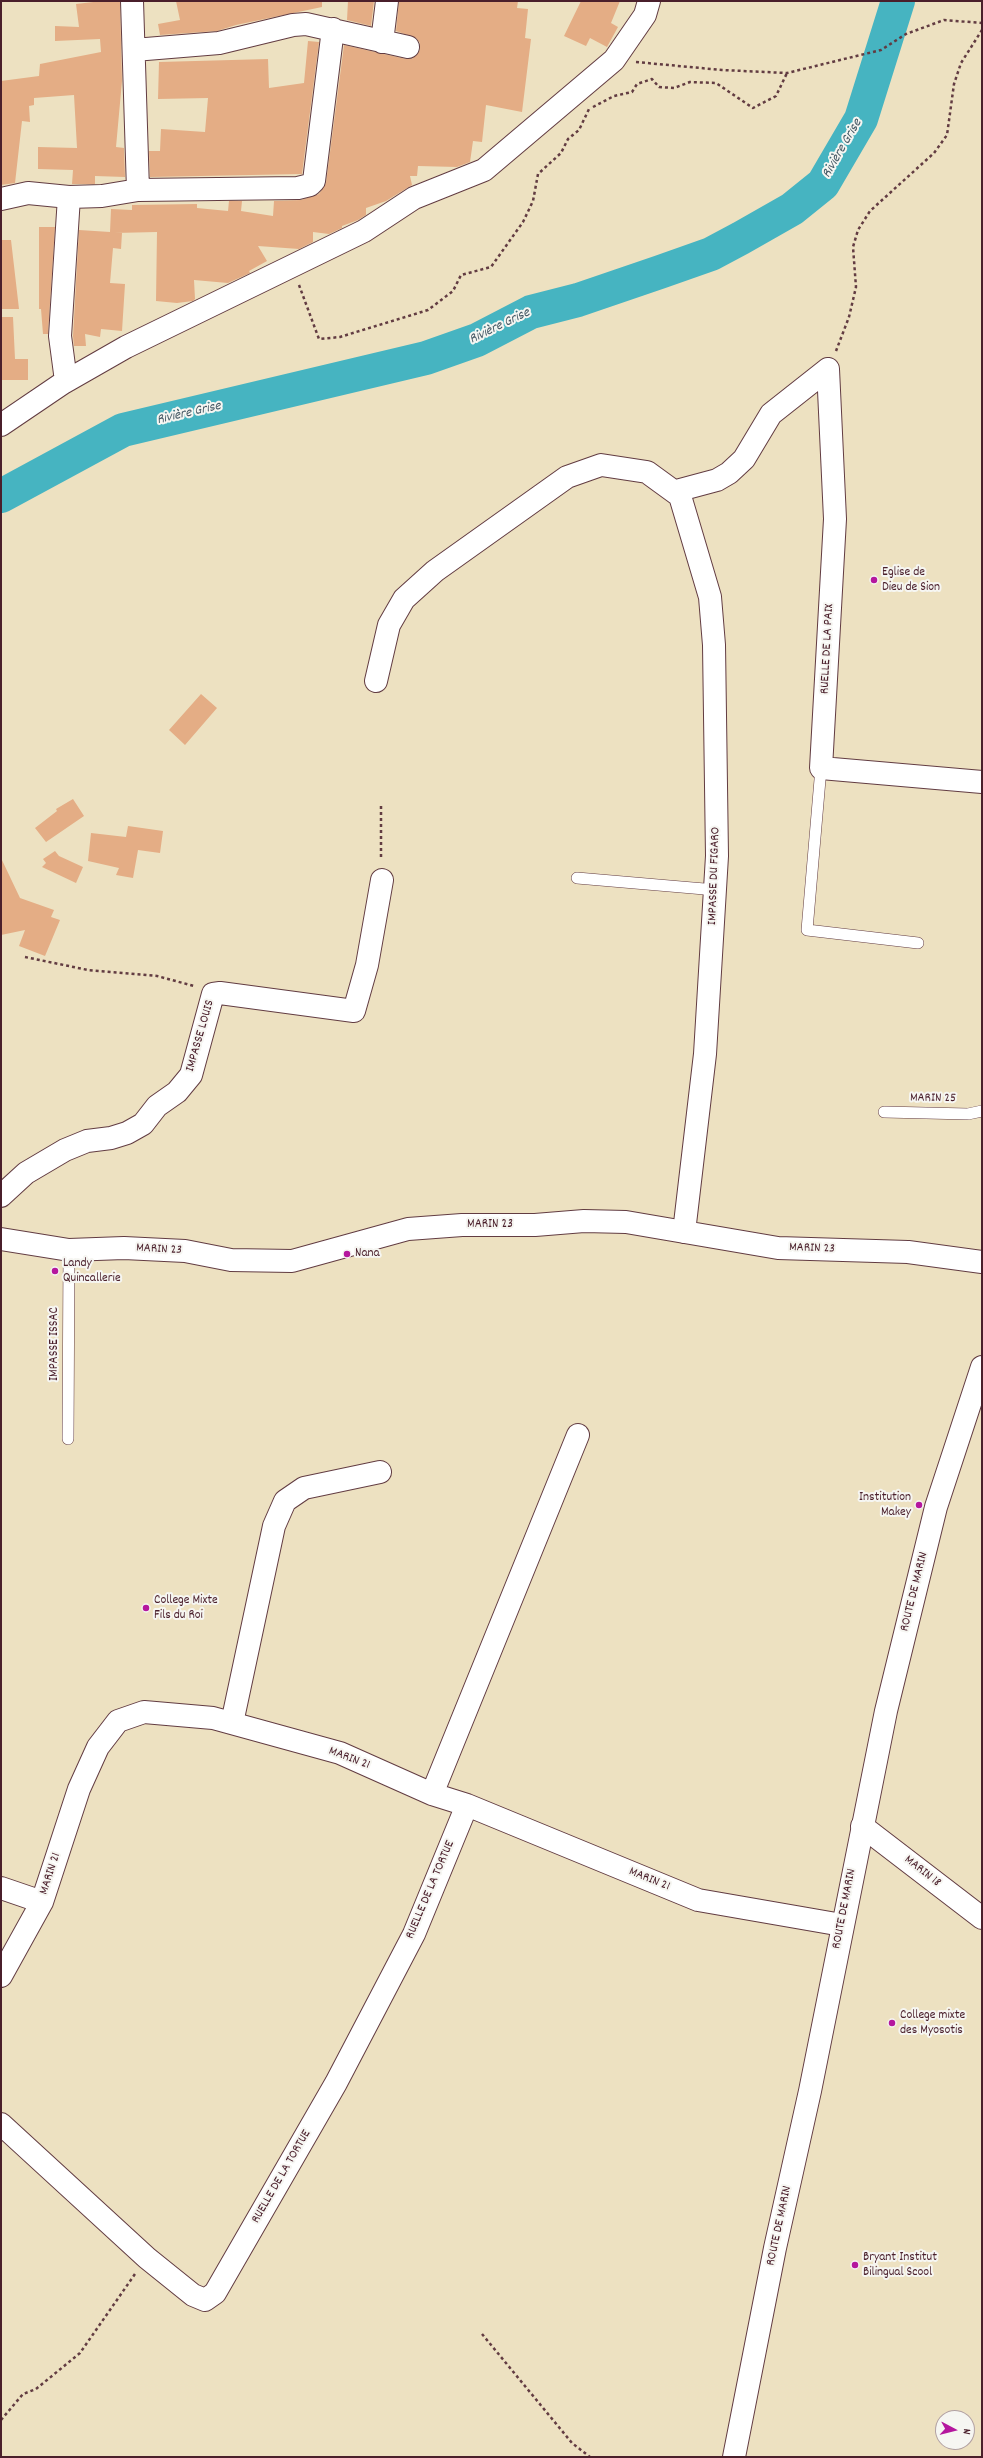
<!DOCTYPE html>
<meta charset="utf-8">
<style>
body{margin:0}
#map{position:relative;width:983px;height:2458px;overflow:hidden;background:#ede1c1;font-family:Dekko,sans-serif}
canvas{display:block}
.frame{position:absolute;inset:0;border:2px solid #4a1f2b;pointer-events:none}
.north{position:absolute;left:935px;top:2410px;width:40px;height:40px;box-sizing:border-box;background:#f6f6f2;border:1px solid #b1a0a2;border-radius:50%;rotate:97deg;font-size:11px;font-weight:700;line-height:16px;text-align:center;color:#4a1f2b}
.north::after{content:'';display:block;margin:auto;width:14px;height:18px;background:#b5179e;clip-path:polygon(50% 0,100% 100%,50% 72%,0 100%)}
</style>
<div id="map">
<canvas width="983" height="2458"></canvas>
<div class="frame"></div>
<div class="north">N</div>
</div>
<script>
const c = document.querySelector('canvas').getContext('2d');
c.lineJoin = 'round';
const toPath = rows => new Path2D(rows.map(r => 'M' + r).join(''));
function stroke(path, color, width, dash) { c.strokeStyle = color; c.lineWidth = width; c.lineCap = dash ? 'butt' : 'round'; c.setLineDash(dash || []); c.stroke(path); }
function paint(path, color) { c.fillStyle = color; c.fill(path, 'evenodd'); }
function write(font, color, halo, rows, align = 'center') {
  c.font = font + ' Dekko,sans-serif'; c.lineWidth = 4; c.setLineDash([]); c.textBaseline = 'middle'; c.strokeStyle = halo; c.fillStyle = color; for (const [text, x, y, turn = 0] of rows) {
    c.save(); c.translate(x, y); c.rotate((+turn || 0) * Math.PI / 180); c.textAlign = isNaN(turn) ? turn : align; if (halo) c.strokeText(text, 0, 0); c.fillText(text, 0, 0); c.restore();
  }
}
stroke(toPath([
 [1,496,123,430,426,358,477,340,531,312,578,300,660,272,711,254,741,238,792,209,823,184,861,119,898,1]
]), '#46b4c1', 34);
paint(toPath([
 [102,1,120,1,122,81,116,147,124,148,125,177,95,176,95,184,72,184,73,170,38,169,38,147,77,148,74,95,34,98,34,105,29,106,30,122,22,121,15,183,1,185,1,81,39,76,40,64,101,52,100,39,55,41,55,26,79,27,76,4],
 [176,1,322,1,322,7,236,25,217,31,160,35,158,24,180,20],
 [348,1,374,1,371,26,347,20],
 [399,1,518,1,517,8,528,9,525,38,531,39,522,112,486,105,482,142,473,141,470,162,457,167,418,166,417,176,410,176,412,185,386,201,366,208,366,215,358,220,342,226,342,228,329,234,313,232,313,242,299,249,258,246,267,261,249,271,250,273,228,283,194,280,195,299,193,301,177,303,156,301,157,232,114,233,122,233,121,249,113,248,110,283,125,284,122,331,101,329,100,337,85,334,86,346,74,346,73,336,79,230,110,232,111,209,132,210,132,205,197,204,197,208,228,211,229,201,242,201,241,211,273,216,274,201,301,200,319,194,326,183,344,45,406,59,412,59,420,50,420,43,416,38,396,31],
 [581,1,620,1,611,23,618,27,607,47,590,38,586,46,564,36],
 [308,41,319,42,302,174,150,177,149,151,160,151,161,129,205,132,208,98,158,99,159,62,268,59,269,88,304,83],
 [39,227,55,227,48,334,43,334,41,309,39,309],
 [1,240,11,240,19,309,1,309],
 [1,317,13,317,15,359,28,359,28,380,1,380],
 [201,694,217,708,185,745,169,730],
 [73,799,84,816,46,842,35,828,57,811,56,809],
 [128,826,163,831,160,853,138,850,133,878,116,875,119,868,88,861,91,833,126,837],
 [55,851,59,856,83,867,76,883,42,867,46,863,43,859],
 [1,858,20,898,54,910,51,917,60,920,45,956,19,946,25,930,1,935]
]), '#e4ad85');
const lane = toPath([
 [821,768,807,930,918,943],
 [577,878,716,890],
 [884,1112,968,1114,982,1111],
 [68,1439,69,1250]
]);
const street = toPath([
 [132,1,138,190],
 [382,42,387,1],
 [134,50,219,43,293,25,306,24,408,47],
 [1,199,28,193,69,197,102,196,138,190,298,188,310,185,314,181,333,29],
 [828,369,835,519,821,768,982,782],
 [66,381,60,336,69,197],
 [1,425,63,383,126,347,364,231,414,198,484,170,614,60,645,15,649,1],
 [676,491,717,480,729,473,744,459,771,414,828,369],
 [376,681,389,625,404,599,435,571,567,477,601,465,647,472,680,496,710,597,714,645,717,856,705,1054,684,1232],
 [1,1196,26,1173,65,1150,87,1141,111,1138,127,1133,143,1124,157,1106,177,1092,191,1075,213,994,220,993,354,1011,367,965,382,880],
 [1,1239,69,1250,124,1248,185,1251,231,1260,292,1261,408,1229,462,1225,535,1225,584,1221,626,1222,778,1248,908,1252,982,1262],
 [232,1723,274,1526,285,1501,304,1488,380,1472],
 [432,1794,578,1435],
 [862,1826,982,1918],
 [1,1888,42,1902],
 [1,1976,42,1902,79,1789,98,1747,118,1721,144,1712,213,1718,340,1753,432,1794,467,1805,698,1900,842,1925],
 [1,2124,147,2258,193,2295,205,2300,215,2293,336,2083,414,1934,467,1805]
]);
const secondary = toPath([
 [734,2457,775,2248,810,2091,886,1711,936,1507,982,1367]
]);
stroke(lane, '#623c42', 12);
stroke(street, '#623c42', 24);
stroke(secondary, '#623c42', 24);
stroke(toPath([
 [636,62,722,70,787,73,881,50,906,34,944,20,982,23],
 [593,107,614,96,632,92,637,84,652,79,659,87,674,88,690,82,716,83,753,108,776,96,787,73],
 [299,285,319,339,340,337,428,310,453,291,461,275,491,267,523,222,533,201,538,174,561,153,568,139,579,130,589,109],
 [836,351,849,317,856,287,853,247,858,230,870,211,934,153,947,135,954,84,961,63,982,30],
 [381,806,381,860],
 [25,957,88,970,157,976,194,986],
 [482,2334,572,2443,590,2457],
 [1,2420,23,2394,36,2389,80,2353,135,2274]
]), '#623c42', 2.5, [3, 3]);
stroke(lane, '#fff', 11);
stroke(street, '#fff', 22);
stroke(secondary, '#fff', 22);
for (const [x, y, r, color] of [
 [874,580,4,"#b5179e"],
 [347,1254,4,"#b5179e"],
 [55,1271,4,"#b5179e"],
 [919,1505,4,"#b5179e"],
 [146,1608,4,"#b5179e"],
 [892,2023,4,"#b5179e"],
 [855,2265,4,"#b5179e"]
]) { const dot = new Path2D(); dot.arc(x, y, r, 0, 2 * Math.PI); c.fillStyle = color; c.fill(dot); stroke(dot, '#f6f6f2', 1.5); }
write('13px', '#4a1f2b', '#f6f6f2', [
 ["Eglise de",882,573],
 ["Dieu de Sion",882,588],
 ["Nana",355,1254],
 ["Landy",63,1264],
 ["Quincallerie",63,1279],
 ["Institution",911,1498,"right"],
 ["Makey",911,1513,"right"],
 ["College Mixte",154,1601],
 ["Fils du Roi",154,1616],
 ["College mixte",900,2016],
 ["des Myosotis",900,2031],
 ["Bryant Institut",863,2258],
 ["Bilingual Scool",863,2273]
], 'left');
write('13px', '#4a1f2b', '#f6f6f2', [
 ["RUELLE DE LA PAIX",828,649,-87],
 ["IMPASSE DU FIGARO",715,876,-88],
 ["IMPASSE LOUIS",201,1036,-74],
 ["MARIN 25",933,1099,1],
 ["MARIN 23",490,1225],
 ["MARIN 23",812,1249,2],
 ["MARIN 23",159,1250,3],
 ["IMPASSE ISSAC",55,1344,-90],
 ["ROUTE DE MARIN",915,1592,-76],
 ["MARIN 21",349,1759,21],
 ["MARIN 18",922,1872,38],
 ["MARIN 21",51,1874,-72],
 ["MARIN 21",649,1880,22],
 ["RUELLE DE LA TORTUE",431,1890,-67],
 ["ROUTE DE MARIN",845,1909,-79],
 ["RUELLE DE LA TORTUE",282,2177,-60],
 ["ROUTE DE MARIN",780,2226,-78]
]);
write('italic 14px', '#485b67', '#f6f6f2', [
 ["Rivière Grise",843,149,-60],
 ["Rivière Grise",500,327,-26],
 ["Rivière Grise",189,414,-13]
]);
</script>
